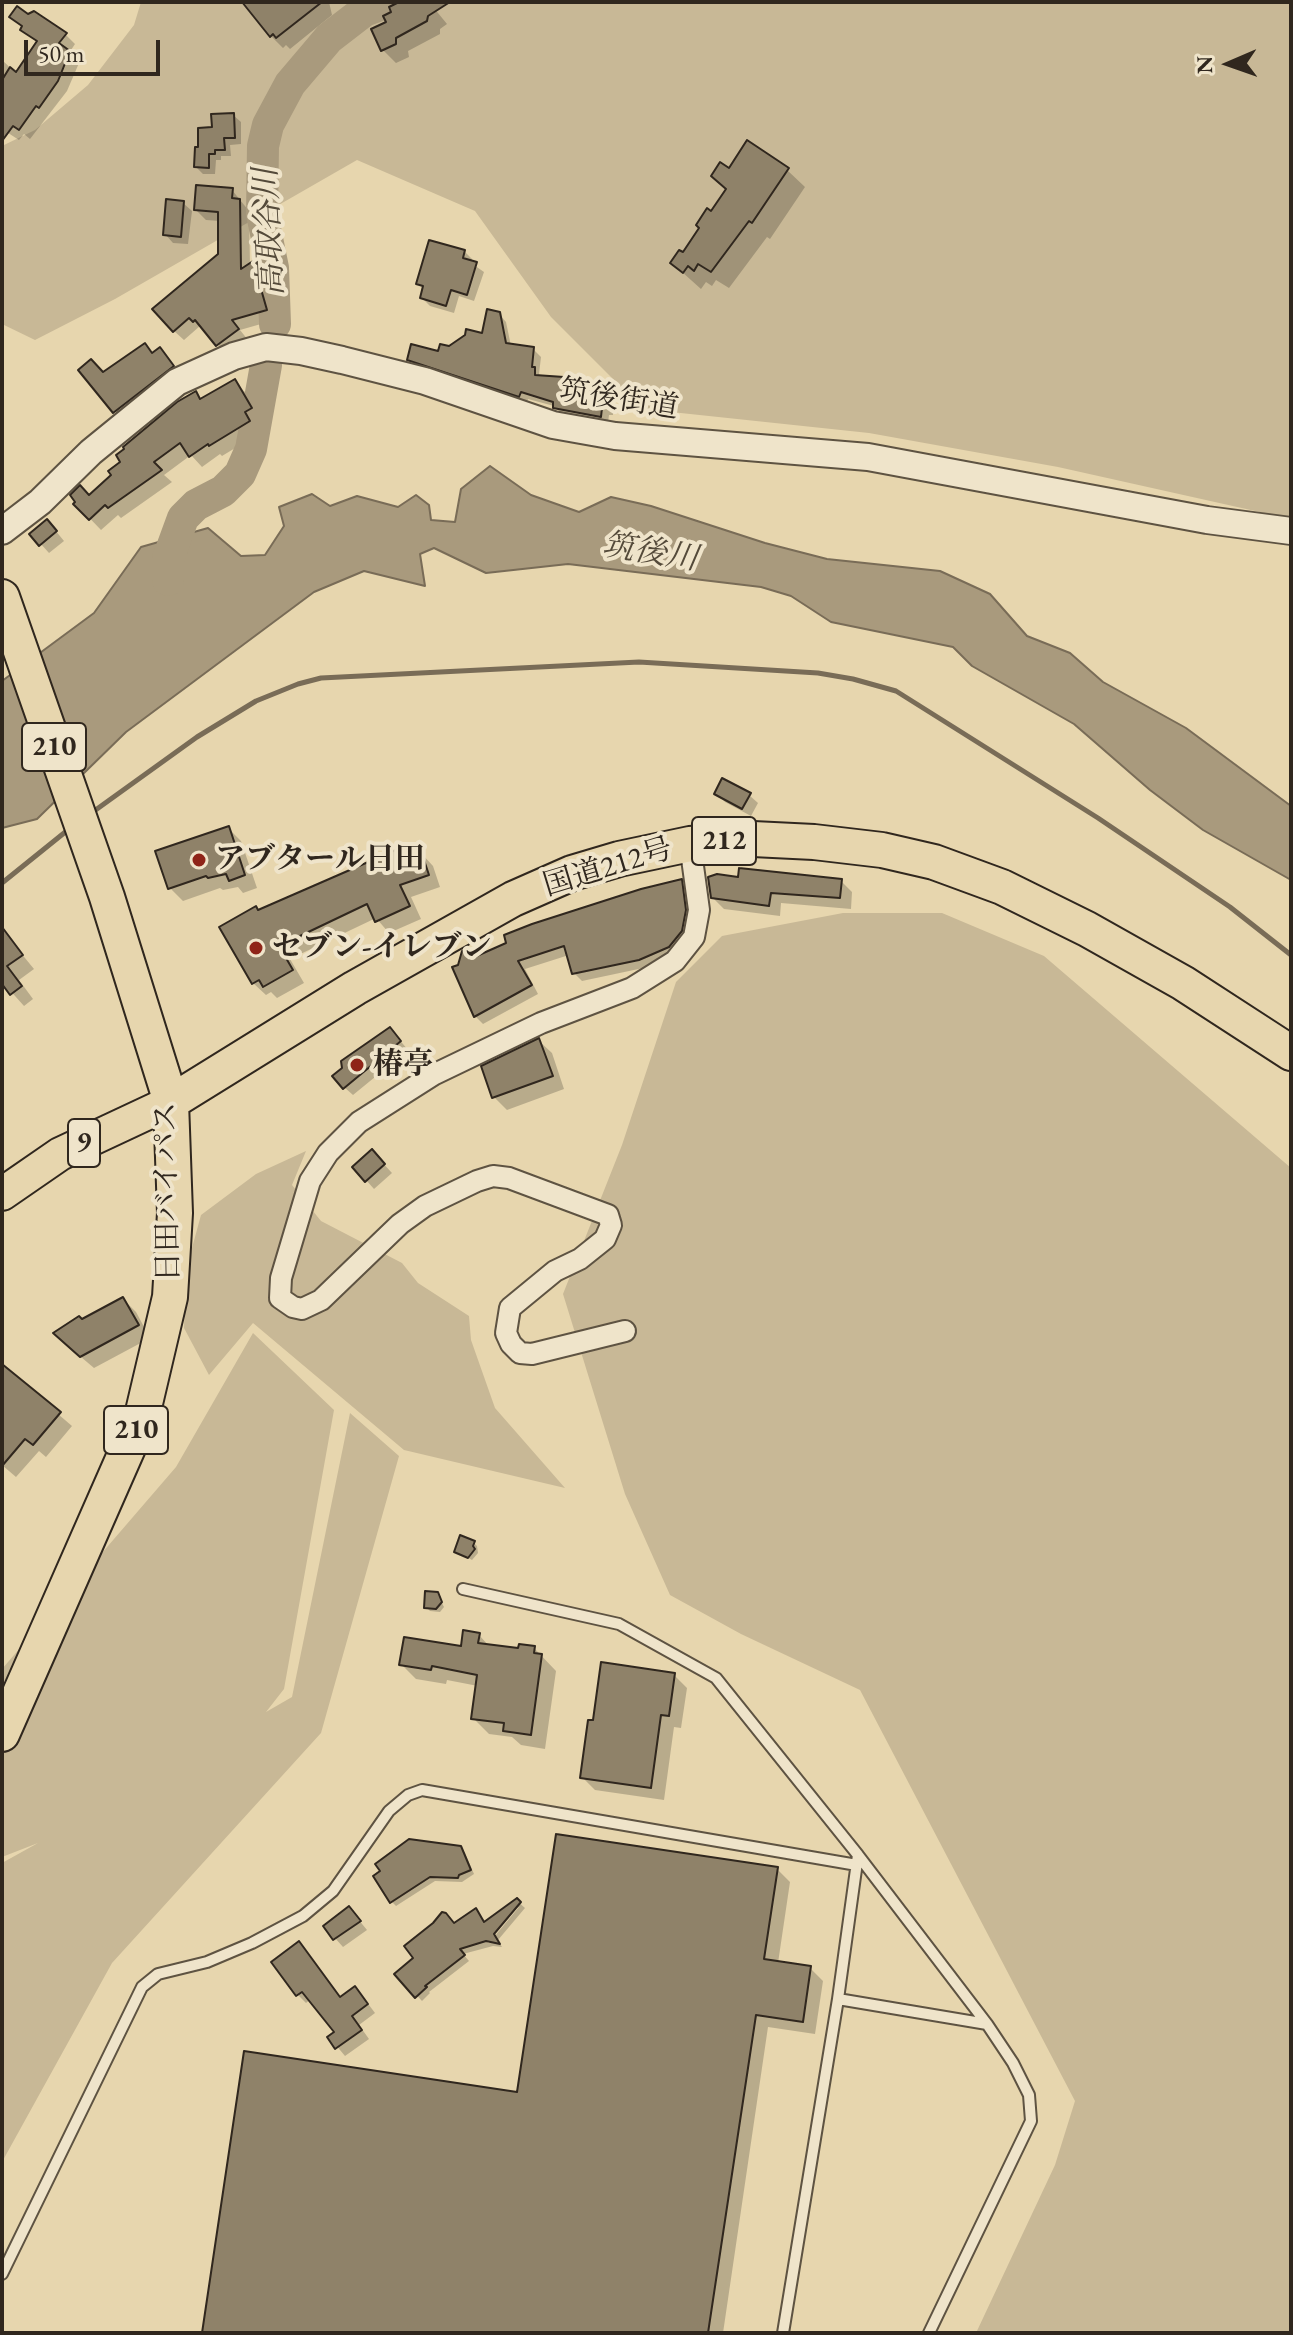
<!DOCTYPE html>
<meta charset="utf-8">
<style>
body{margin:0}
#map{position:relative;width:1293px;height:2335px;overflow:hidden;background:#e7d6ae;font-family:"EB Garamond",serif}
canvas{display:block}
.frame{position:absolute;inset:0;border:4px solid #30271e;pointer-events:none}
.north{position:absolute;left:1189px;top:24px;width:80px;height:80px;-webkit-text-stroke:6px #efe4ca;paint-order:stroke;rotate:268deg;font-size:22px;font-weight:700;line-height:32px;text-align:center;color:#30271e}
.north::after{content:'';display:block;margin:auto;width:28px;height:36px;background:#30271e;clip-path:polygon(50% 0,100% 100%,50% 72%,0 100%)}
.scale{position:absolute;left:24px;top:40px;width:136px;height:36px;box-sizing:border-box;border:4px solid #30271e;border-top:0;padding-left:10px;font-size:24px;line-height:28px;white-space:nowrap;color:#30271e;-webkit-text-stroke:6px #efe4ca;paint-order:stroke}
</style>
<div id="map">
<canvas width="1293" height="2335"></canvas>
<div class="frame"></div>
<div class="north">N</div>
<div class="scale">50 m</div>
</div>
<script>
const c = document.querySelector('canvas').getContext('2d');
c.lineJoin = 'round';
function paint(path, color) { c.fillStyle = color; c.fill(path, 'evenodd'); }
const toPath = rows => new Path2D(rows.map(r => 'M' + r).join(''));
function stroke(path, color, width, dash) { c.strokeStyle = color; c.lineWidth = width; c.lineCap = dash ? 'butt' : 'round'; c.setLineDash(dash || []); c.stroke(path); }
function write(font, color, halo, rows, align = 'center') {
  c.font = font + ' "EB Garamond","Noto Serif JP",serif'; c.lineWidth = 8; c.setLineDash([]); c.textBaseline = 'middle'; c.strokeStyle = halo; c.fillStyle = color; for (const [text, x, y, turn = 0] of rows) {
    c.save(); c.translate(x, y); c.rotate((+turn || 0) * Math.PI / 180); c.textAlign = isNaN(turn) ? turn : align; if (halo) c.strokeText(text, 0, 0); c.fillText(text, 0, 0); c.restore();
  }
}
paint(toPath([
 [141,2,1291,2,1291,519,1058,467,869,433,643,409,551,317,475,211,357,160,115,299,35,340,2,324,2,146,35,130,88,85,134,25],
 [843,913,942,913,1044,956,1291,1168,1291,2333,976,2333,1055,2165,1075,2101,860,1690,741,1634,670,1595,625,1494,563,1294,622,1145,676,982,722,936],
 [306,1151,292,1185,321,1221,402,1263,418,1283,469,1316,471,1340,495,1408,565,1488,404,1450,253,1323,209,1375,184,1328,186,1270,201,1215,256,1174],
 [253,1333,334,1410,284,1689,266,1712,292,1697,350,1413,399,1456,321,1733,112,1963,2,2162,2,1863,38,1843,2,1857,2,1669,176,1467]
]), '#c8b896');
const water = toPath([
 [490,466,531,495,579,512,611,497,651,506,765,543,827,559,940,571,990,594,1027,636,1070,653,1103,682,1186,728,1291,806,1291,880,1203,830,1150,790,1074,724,972,666,953,647,831,622,791,596,761,587,568,564,486,573,434,548,420,554,425,586,364,571,314,592,126,732,37,819,2,828,2,681,94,613,141,547,208,528,241,556,265,555,284,526,279,507,312,494,330,506,357,496,398,507,416,495,429,505,431,520,455,522,461,489,490,466]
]);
paint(water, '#a99a7d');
stroke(water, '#796c57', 2);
paint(toPath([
 [275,2,329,2,332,15,290,49,286,45,283,48,271,36],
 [404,2,429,2,447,24,440,29,440,34,408,51,409,57,396,63,383,50,389,23],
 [12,17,65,34,75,44,69,53,79,63,67,91,30,139,24,134,19,140,2,129,2,60,17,74,39,43],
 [233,115,241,122,241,144,230,145,231,156,221,156,221,160,216,160,215,174,203,174,196,167,200,149,214,129],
 [729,170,787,170,805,187,770,239,767,237,729,288,716,280,712,286,706,282,701,289,672,263,683,255,728,190],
 [232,190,249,211,250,265,252,264,262,273,275,320,240,330,248,340,228,355,200,326,184,340,174,331,220,254,220,221,206,220,196,210],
 [183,203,192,211,188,244,173,243,165,234],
 [464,251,472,259,471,263,484,272,474,301,459,296,454,313,430,306,422,298,425,289,419,283],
 [499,314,506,322,511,346,533,349,541,357,539,374,543,378,564,379,571,390,606,394,613,402,613,415,609,415,608,423,563,415,554,406,528,399,527,403,417,367,409,359,439,353,483,335],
 [153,354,168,358,180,375,123,420,80,370,103,374],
 [234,381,246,393,262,420,255,424,260,433,222,456,220,454,202,467,191,455,164,475,172,482,121,518,118,515,101,530,76,504,89,497,196,394,202,401],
 [55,530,64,541,49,553,32,534],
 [717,794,749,795,758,803,751,816,725,802],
 [228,828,241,841,257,888,243,893,238,887,223,890,220,888,183,901,170,888],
 [398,851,405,859,421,853,433,866,440,887,411,897,421,919,389,933,376,918,290,959,304,983,277,998,271,992,266,995,253,983,259,912],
 [740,879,841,881,852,892,851,909,781,903,780,916,724,909,712,897],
 [681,881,689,890,689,940,648,967,582,981,574,973,569,955,525,969,538,994,483,1024,475,1016,460,966,465,951,473,960],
 [2,930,34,969,19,980,33,999,24,1006,7,987,2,991],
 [398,1038,408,1050,353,1095,344,1087],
 [539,1041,552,1053,564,1089,507,1110,494,1097],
 [380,1160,392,1173,374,1189,366,1180],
 [123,1299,136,1312,150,1338,94,1368,68,1346],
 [2,1366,72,1426,46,1457,39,1451,16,1477,2,1465],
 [474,1543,477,1546,478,1553,472,1560,456,1551],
 [437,1594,444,1607,440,1612,430,1611,426,1607],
 [479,1635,490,1647,519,1651,534,1648,556,1671,545,1749,521,1745,512,1737,489,1734,473,1718,478,1686,447,1680,446,1684,416,1679,401,1664,462,1649],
 [674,1675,687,1688,681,1728,674,1727,664,1800,595,1790,582,1777],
 [460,1848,465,1853,474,1874,462,1882,435,1881,396,1906,392,1902],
 [777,1869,790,1882,778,1963,810,1968,823,1981,815,2034,768,2027,723,2333,204,2333,519,2095],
 [517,1901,525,1908,498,1940,502,1947,493,1946,463,1954,469,1961,429,1992,430,1993,422,2001,397,1974,455,1925,481,1916,485,1924],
 [519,1907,489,1943,486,1941,511,1911],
 [349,1908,367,1930,343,1947,335,1938],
 [300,1946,341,1999,363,1997,375,2013,359,2025,369,2039,345,2056,330,2038,337,2032,311,1999,306,2003,298,1995]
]), '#0003');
stroke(toPath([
 [90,814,197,737,256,701,298,684,321,678,639,662,818,673,853,679,896,691,1098,818,1230,907,1291,955],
 [2,883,69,829]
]), '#796c57', 5);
stroke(toPath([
 [275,324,273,268,262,214,263,146,268,125,290,84,329,38,364,11,389,2],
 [168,580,168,559,183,518,196,505,223,491,240,474,251,449,266,365]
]), '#a99a7d', 32);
const building = toPath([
 [242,2,322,2,276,38,273,34,270,37,242,2],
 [399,2,450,2,428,16,427,21,396,38,396,44,381,51,371,29,386,22,383,16,391,12,389,7,399,2],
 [17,6,28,14,34,11,67,33,59,43,70,51,58,81,39,108,36,106,19,130,13,126,2,141,2,80,10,67,16,72,37,41,20,30,22,26,9,17,17,6],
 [234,113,235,138,224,138,225,150,215,150,215,154,209,154,209,168,194,167,195,147,198,147,198,128,212,127,211,114,234,113],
 [747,140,789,168,752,223,749,221,711,272,698,264,694,271,688,266,683,273,670,263,679,250,683,252,699,228,696,225,707,208,711,211,726,189,711,176,720,162,729,168,747,140],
 [196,185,233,188,232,198,240,199,241,269,253,261,267,310,232,320,239,329,216,346,195,320,193,322,189,318,173,332,152,309,218,254,218,212,194,210,196,185],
 [166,199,184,201,181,237,163,235,166,199],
 [429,240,465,250,463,258,477,262,467,295,451,290,446,306,420,298,423,286,416,284,429,240],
 [487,309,500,312,506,343,534,347,532,367,535,367,535,375,564,377,564,387,607,393,606,408,602,408,601,417,553,408,553,402,521,392,519,397,407,360,411,344,438,351,440,344,449,346,465,335,466,329,482,333,487,309],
 [145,343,152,353,160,347,174,366,113,413,78,370,91,359,103,372,145,343],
 [235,379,252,408,245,412,250,421,209,446,208,444,189,457,180,443,154,462,162,470,108,508,105,505,89,520,73,504,75,502,70,495,80,485,89,495,111,475,108,471,120,462,116,455,124,449,123,447,177,402,196,391,200,399,235,379],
 [47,519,57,531,39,546,29,534,47,519],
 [722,778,751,793,742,809,714,794,722,778],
 [229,826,245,875,229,881,226,874,208,878,206,876,168,889,155,851,229,826],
 [398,849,402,858,421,851,429,875,400,885,410,906,375,922,367,904,279,946,293,970,263,987,259,980,252,984,219,927,256,906,258,910,398,849],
 [739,868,842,879,840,898,771,893,769,906,711,898,708,877,717,874,738,877,739,868],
 [682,879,686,910,682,931,669,947,639,960,572,974,564,946,518,961,532,985,474,1017,452,967,458,965,462,951,465,949,470,959,506,943,504,935,532,924,641,889,682,879],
 [2,927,23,955,7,966,22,986,10,995,2,984,2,927],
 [390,1027,401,1041,343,1089,332,1076,342,1068,341,1061,390,1027],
 [539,1038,553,1076,492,1098,481,1066,539,1038],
 [372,1149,385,1164,365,1182,352,1167,372,1149],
 [123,1297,139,1325,80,1357,53,1333,79,1316,82,1319,123,1297],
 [2,1364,61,1412,33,1445,25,1439,2,1466,2,1364],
 [460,1535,475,1541,473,1546,475,1549,468,1558,454,1552,460,1535],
 [425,1591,438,1592,442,1602,436,1609,424,1608,425,1591],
 [463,1630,480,1633,478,1643,518,1648,519,1644,535,1646,534,1653,542,1654,531,1735,503,1731,504,1723,471,1719,477,1675,432,1666,431,1670,399,1665,404,1637,461,1646,463,1630],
 [601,1662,675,1673,669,1716,661,1715,651,1788,580,1778,588,1720,593,1720,601,1662],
 [556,1834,778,1867,764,1959,811,1966,803,2022,756,2015,708,2333,202,2333,244,2051,517,2092,556,1834],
 [409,1839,461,1846,471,1870,459,1875,458,1878,430,1877,390,1903,373,1876,380,1871,375,1864,409,1839],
 [517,1898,521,1902,494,1934,500,1944,486,1941,460,1949,465,1955,425,1986,427,1987,415,1998,394,1974,413,1958,404,1946,433,1923,442,1912,446,1913,454,1923,476,1908,484,1922,517,1898],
 [349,1906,361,1921,333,1940,323,1926,349,1906],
 [299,1941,340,1997,355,1986,368,2004,352,2016,362,2030,335,2049,327,2037,334,2032,302,1992,296,1996,271,1962,299,1941]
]);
paint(building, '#8f8269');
stroke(building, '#30271e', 2);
const service = toPath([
 [463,1589,619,1624,716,1678,858,1855],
 [838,1999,858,1855,987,2024,1013,2063,1029,2095,1031,2121,929,2333],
 [2,2274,142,1987,158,1974,207,1962,252,1943,303,1916,333,1891,389,1811,408,1795,422,1790,857,1865],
 [783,2333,838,1999,987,2024]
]);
const minor = toPath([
 [625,1331,532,1354,520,1353,511,1344,506,1333,510,1308,555,1271,580,1259,605,1239,611,1225,608,1215,509,1178,493,1176,477,1181,425,1206,400,1224,321,1300,302,1309,293,1307,280,1298,281,1278,310,1181,328,1153,359,1122,433,1075,541,1023,632,988,675,961,694,937,699,910,690,844]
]);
const tertiary = toPath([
 [2,531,40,502,91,452,177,382,234,356,266,347,301,351,342,360,425,381,553,425,615,436,868,457,1207,520,1291,531]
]);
const primary = toPath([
 [2,1194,60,1154,171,1102]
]);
const trunk = toPath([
 [2,597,107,897,171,1102,175,1213,170,1297,142,1416,2,1734],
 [171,1102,355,988,513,899,572,873,619,859,690,844,753,839,814,842,882,850,934,862,1002,887,1087,929,1183,983,1291,1053]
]);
stroke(service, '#5e5342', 14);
stroke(minor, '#5e5342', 24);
stroke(tertiary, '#5e5342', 30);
stroke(primary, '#30271e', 36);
stroke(trunk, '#30271e', 38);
stroke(service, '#efe4ca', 10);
stroke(minor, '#efe4ca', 20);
stroke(tertiary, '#efe4ca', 26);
stroke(primary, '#e7d6ae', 32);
stroke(trunk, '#e7d6ae', 34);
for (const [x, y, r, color] of [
 [199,860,8,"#8f2418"],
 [256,948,8,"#8f2418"],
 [357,1065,8,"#8f2418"]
]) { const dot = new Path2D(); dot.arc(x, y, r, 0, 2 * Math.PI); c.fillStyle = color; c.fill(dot); stroke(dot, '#efe4ca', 3); }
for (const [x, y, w] of [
 [54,747,64],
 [724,841,64],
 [84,1143,32],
 [136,1430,64]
]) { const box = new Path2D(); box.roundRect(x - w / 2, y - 24, w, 48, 6); c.fillStyle = '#efe4ca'; c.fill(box); stroke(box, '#30271e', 2); }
write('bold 28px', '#30271e', null, [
 ["210",54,747],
 ["212",724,841],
 ["9",84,1143],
 ["210",136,1430]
]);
write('30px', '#30271e', '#efe4ca', [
 ["筑後街道",619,400,9],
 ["国道212号",608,868,-17],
 ["日田バイパス",168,1192,-91]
]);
write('bold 30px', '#30271e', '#efe4ca', [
 ["アブタール日田",215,860],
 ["セブン-イレブン",272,948],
 ["椿亭",373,1065]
], 'left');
write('italic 32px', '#544a3a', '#efe4ca', [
 ["高取谷川",270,232,-93],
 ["筑後川",650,553,9]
]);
</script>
